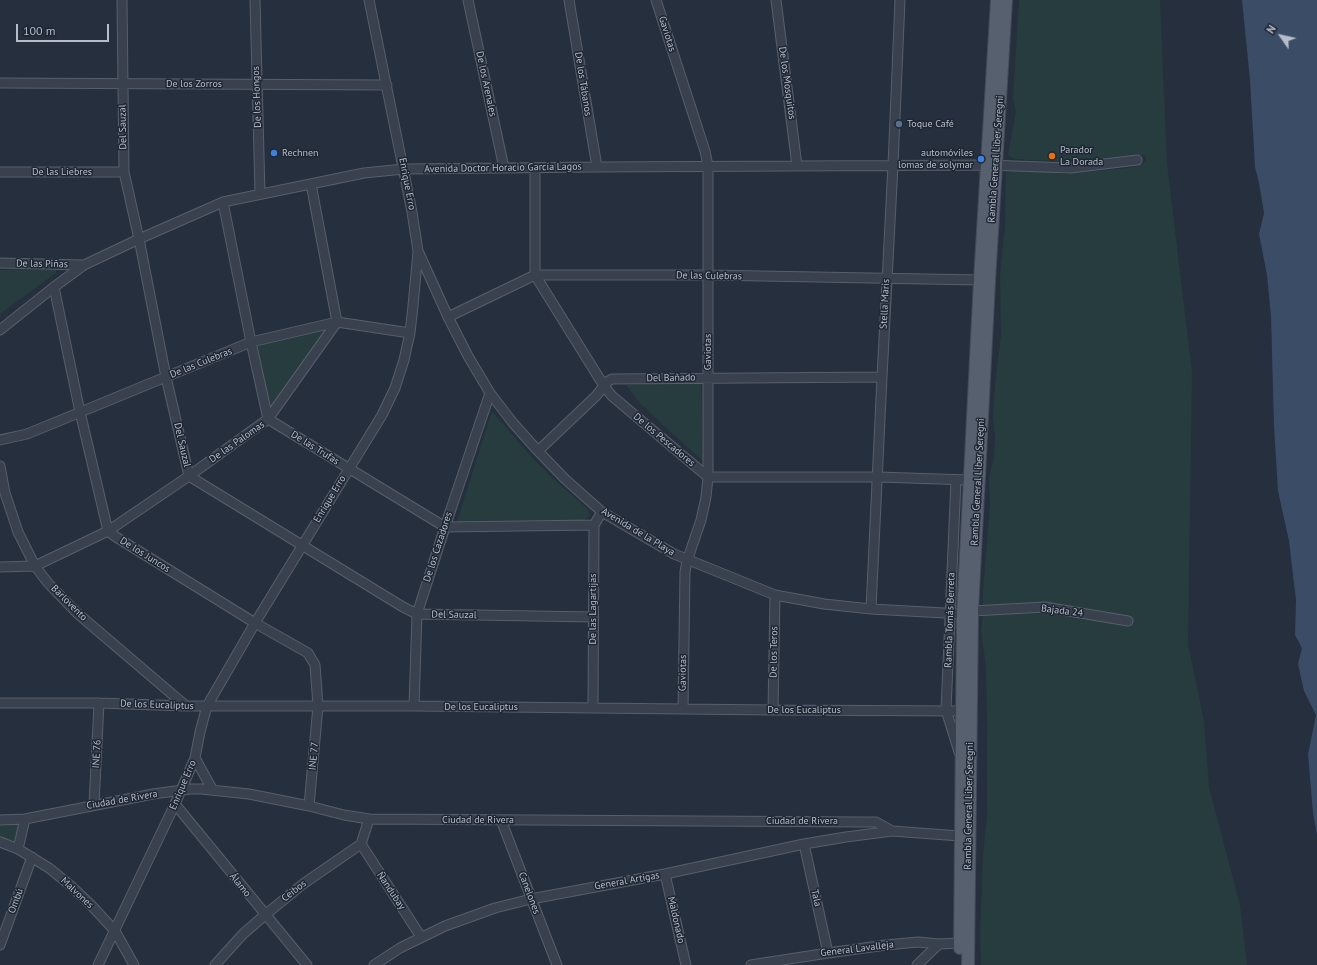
<!DOCTYPE html>
<meta charset="utf-8">
<style>
body{margin:0}
#map{position:relative;width:1317px;height:965px;overflow:hidden;background:#252f3e;font-family:"PT Sans",sans-serif}
canvas{display:block}
.north{position:absolute;left:1261px;top:16px;width:40px;height:40px;-webkit-text-stroke:3px #1e2634;paint-order:stroke;rotate:304deg;font-size:11px;font-weight:700;line-height:16px;text-align:center;color:#b6bdc9}
.north::after{content:'';display:block;margin:auto;width:14px;height:18px;background:#b6bdc9;clip-path:polygon(50% 0,100% 100%,50% 72%,0 100%)}
.scale{position:absolute;left:16px;top:24px;width:93px;height:18px;box-sizing:border-box;border:2px solid #b6bdc9;border-top:0;padding-left:5px;font-size:12px;line-height:14px;white-space:nowrap;color:#b6bdc9;-webkit-text-stroke:3px #1e2634;paint-order:stroke}
</style>
<div id="map">
<canvas width="1317" height="965"></canvas>
<div class="north">N</div>
<div class="scale">100 m</div>
</div>
<script>
const c = document.querySelector('canvas').getContext('2d');
c.lineJoin = 'round';
function paint(path, color) { c.fillStyle = color; c.fill(path, 'evenodd'); }
const toPath = rows => new Path2D(rows.map(r => 'M' + r).join(''));
function stroke(path, color, width, dash) { c.strokeStyle = color; c.lineWidth = width; c.lineCap = dash ? 'butt' : 'round'; c.setLineDash(dash || []); c.stroke(path); }
function write(font, color, halo, rows, align = 'center') {
  c.font = font + ' "PT Sans",sans-serif'; c.lineWidth = 3; c.setLineDash([]); c.textBaseline = 'middle'; c.strokeStyle = halo; c.fillStyle = color; for (const [text, x, y, turn = 0] of rows) {
    c.save(); c.translate(x, y); c.rotate((+turn || 0) * Math.PI / 180); c.textAlign = isNaN(turn) ? turn : align; if (halo) c.strokeText(text, 0, 0); c.fillText(text, 0, 0); c.restore();
  }
}
paint(toPath([
 [1019,0,1160,0,1167,163,1192,373,1188,644,1204,721,1209,787,1240,905,1247,965,981,965,980,933,983,855,987,815,987,730,986,666,981,632,983,611,983,589,990,505,989,478,994,458,995,437,993,417,995,384,1001,335,1000,274,1005,226,1006,172,1026,170,1064,174,1128,168,1139,165,1146,161,1146,156,1135,154,1109,158,1059,161,1028,160,1014,159,1008,155,1016,112,1013,99],
 [56,269,56,273,0,314,0,270],
 [323,329,325,333,272,405,269,404,257,347,259,345],
 [701,382,703,461,665,427,638,401,626,385],
 [492,411,535,461,558,483,587,508,590,515,585,520,457,521],
 [19,824,20,826,15,844,0,838,0,825]
]), '#273c3f');
paint(toPath([
 [1242,0,1317,0,1317,835,1313,813,1308,754,1316,715,1304,691,1298,664,1302,648,1295,635,1296,600,1289,541,1278,491,1274,426,1271,316,1267,275,1259,234,1264,213,1259,183,1255,167,1250,80]
]), '#3b4c67');
const minor = toPath([
 [122,0,124,172,139,239,166,377,189,476,403,607,417,614,593,617],
 [255,0,260,194],
 [468,0,504,168],
 [569,0,597,167],
 [656,0,705,151,708,166,708,477,706,497,701,520,687,561,685,572,683,709],
 [776,0,797,166],
 [0,83,387,85],
 [535,168,535,275,604,386,612,396,708,477,878,477,969,480],
 [0,172,124,172],
 [223,202,251,342,268,419,445,527,594,525],
 [419,253,448,317,468,356,490,393,513,423,538,451,565,479,602,512,674,554,775,595,824,604,871,609,963,614],
 [0,263,84,265],
 [54,287,80,412,108,531,116,537,255,623,308,653,315,665,318,706,309,806],
 [448,317,535,275,707,275,980,280],
 [0,330,54,287,84,265,139,239,223,202,364,173,404,169,597,167,987,165,1071,168,1137,160],
 [0,440,27,434,251,342,337,322,410,333],
 [538,451,596,396,607,382,612,379,882,377],
 [0,466,5,493,18,532,35,566,48,583,77,613,186,706],
 [956,480,946,710,959,752],
 [0,567,35,566,108,531,189,476,268,419,337,322,311,184],
 [871,609,882,377,893,165,900,0],
 [972,611,1045,607,1128,621],
 [0,703,99,703,186,706,414,706,773,710,961,711],
 [414,706,417,614,445,527,490,393],
 [593,708,594,525,602,512],
 [773,710,775,595],
 [195,758,212,789],
 [175,804,307,965],
 [94,805,99,703],
 [0,820,25,819,153,794,190,789,201,789,249,794,309,806,344,815,369,819,863,822,876,822,892,831,960,836],
 [501,820,557,965],
 [0,842,18,849,49,868,71,886,91,905,115,931,134,965],
 [361,844,421,937],
 [804,844,828,953],
 [18,849,25,819],
 [665,874,686,965],
 [0,945,32,857],
 [98,965,175,804,195,758,200,732,207,706,255,623,382,415,395,388,404,360,410,333,413,306,418,251,412,212,369,0],
 [215,965,243,934,265,915,303,884,361,844,369,819],
 [374,965,400,948,445,926,495,908,531,899,665,874,804,844,846,837,892,831],
 [751,965,828,953,886,945,918,942,939,944,960,943],
 [917,965,939,944]
]);
const major = toPath([
 [960,948,963,614,980,280,997,0],
 [968,965,972,611,989,281,1006,0]
]);
stroke(minor, '#575f6c', 11);
stroke(major, '#434a58', 14);
stroke(minor, '#39414e', 9);
stroke(major, '#57606e', 12);
for (const [x, y, r, color] of [
 [899,124,4,"#5c6f8a"],
 [274,153,4,"#3f7fe0"],
 [1052,156,4,"#e8710a"],
 [981,159,4,"#3f7fe0"]
]) { const dot = new Path2D(); dot.arc(x, y, r, 0, 2 * Math.PI); c.fillStyle = color; c.fill(dot); stroke(dot, '#1e2634', 1.5); }
write('10px', '#b6bdc9', '#1e2634', [
 ["Gaviotas",667,34,72],
 ["De los Mosquitos",787,83,82],
 ["De los Zorros",194,84],
 ["De los Arenales",486,84,78],
 ["De los Tábanos",583,84,81],
 ["De los Hongos",257,97,-92],
 ["Del Sauzal",123,127,-91],
 ["Rambla General Liber Seregni",996,159,-86],
 ["Avenida Doctor Horacio García Lagos",503,168,-1],
 ["De las Liebres",62,172],
 ["Enrique Erro",407,184,79],
 ["De las Piñas",42,264,1],
 ["De las Culebras",709,276,1],
 ["Stella Maris",885,304,-87],
 ["Gaviotas",708,352,-90],
 ["De las Culebras",201,363,-22],
 ["Del Bañado",671,378,-1],
 ["De los Pescadores",664,440,40],
 ["De las Palomas",237,442,-35],
 ["Del Sauzal",182,445,77],
 ["De las Trufas",315,448,32],
 ["Rambla General Liber Seregni",978,482,-87],
 ["Enrique Erro",330,499,-59],
 ["Avenida de la Playa",638,532,31],
 ["De los Cazadores",438,547,-72],
 ["De los Juncos",145,555,32],
 ["Barlovento",69,603,45],
 ["De las Lagartijas",593,609,-90],
 ["Bajada 24",1062,611,7],
 ["Del Sauzal",454,615,1],
 ["Rambla Tomás Berreta",950,620,-88],
 ["De los Teros",774,652,-89],
 ["Gaviotas",683,673,-89],
 ["De los Eucaliptus",157,705,2],
 ["De los Eucaliptus",481,707],
 ["De los Eucaliptus",804,710],
 ["INE 76",97,754,-87],
 ["INE 77",314,756,-85],
 ["Enrique Erro",183,785,-67],
 ["Ciudad de Rivera",122,800,-10],
 ["Rambla General Liber Seregni",969,806,-89],
 ["Ciudad de Rivera",478,820],
 ["Ciudad de Rivera",802,821],
 ["General Artigas",627,881,-10],
 ["Álamo",240,885,51],
 ["Ceibos",294,891,-38],
 ["Ñandubay",391,891,56],
 ["Malvones",77,893,43],
 ["Canelones",529,893,69],
 ["Tala",816,898,77],
 ["Ombú",16,901,-70],
 ["Maldonado",676,920,77],
 ["General Lavalleja",857,949,-7]
]);
write('10px', '#b6bdc9', '#1e2634', [
 ["Toque Café",907,124],
 ["Parador",1060,150],
 ["La Dorada",1060,162],
 ["Rechnen",282,153],
 ["automóviles",973,153,"right"],
 ["lomas de solymar",973,165,"right"]
], 'left');
</script>
